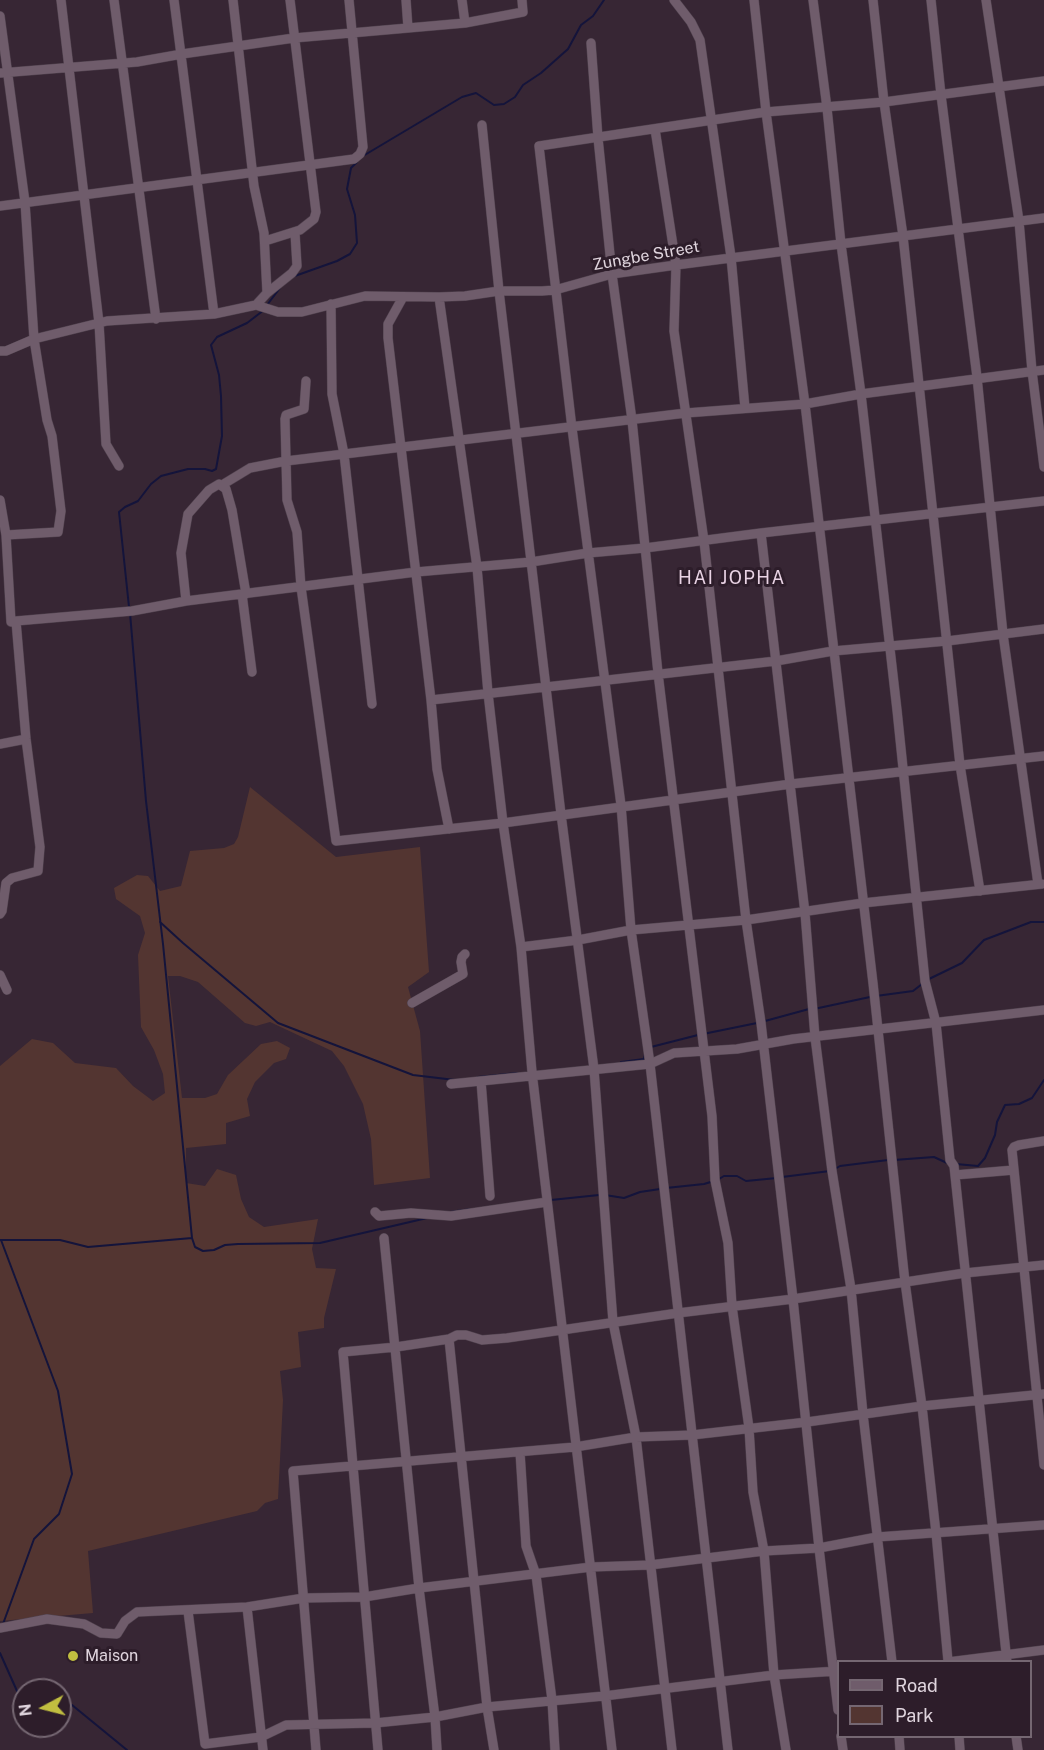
<!DOCTYPE html>
<style>
body{margin:0}
#map{position:relative;width:1044px;height:1750px;overflow:hidden;background:#372634;font-family:"Public Sans",sans-serif}
canvas{display:block}
.legend{position:absolute;left:837px;top:1660px;width:195px;height:78px;box-sizing:border-box;background:#2d1d2a;border:2px solid #756772;margin:0;padding:8px 10px;list-style:none;font-size:18px;color:#e0d5de}
.legend li{display:flex;align-items:center;gap:12px;height:30px}
.legend b{width:30px;border:2px solid #756772}
.north{position:absolute;left:12px;top:1678px;width:60px;height:60px;box-sizing:border-box;background:#2d1d2a;border:2px solid #756772;border-radius:50%;rotate:263deg;font-size:16px;font-weight:700;line-height:24px;text-align:center;color:#e0d5de}
.north::after{content:'';display:block;margin:auto;width:21px;height:27px;background:#c1be40;clip-path:polygon(50% 0,100% 100%,50% 72%,0 100%)}
</style>
<div id="map">
<canvas width="1044" height="1750"></canvas>
<ul class="legend">
<li><b style="height:8px;background:#6f5c6b"></b>Road</li>
<li><b style="height:16px;background:#533531"></b>Park</li>
</ul>
<div class="north">N</div>
</div>
<script>
const c = document.querySelector('canvas').getContext('2d');
c.lineJoin = 'round';
function paint(path, color) { c.fillStyle = color; c.fill(path, 'evenodd'); }
const toPath = rows => new Path2D(rows.map(r => 'M' + r).join(''));
function stroke(path, color, width, dash) { c.strokeStyle = color; c.lineWidth = width; c.lineCap = dash ? 'butt' : 'round'; c.setLineDash(dash || []); c.stroke(path); }
function write(font, color, halo, rows, align = 'center') {
  c.font = font + ' "Public Sans",sans-serif'; c.lineWidth = 6; c.setLineDash([]); c.textBaseline = 'middle'; c.strokeStyle = halo; c.fillStyle = color; for (const [text, x, y, turn = 0] of rows) {
    c.save(); c.translate(x, y); c.rotate((+turn || 0) * Math.PI / 180); c.textAlign = isNaN(turn) ? turn : align; if (halo) c.strokeText(text, 0, 0); c.fillText(text, 0, 0); c.restore();
  }
}
paint(toPath([
 [250,787,336,857,420,847,429,972,408,987,420,1031,430,1178,374,1185,371,1139,363,1104,344,1066,332,1051,270,1022,256,1026,245,1023,198,982,180,976,168,976,182,1098,205,1098,217,1094,228,1075,261,1044,277,1041,290,1048,286,1059,274,1063,255,1082,247,1099,250,1116,226,1123,226,1144,186,1148,186,1183,205,1186,217,1169,236,1175,241,1199,249,1217,264,1227,318,1219,312,1249,316,1268,336,1269,324,1318,324,1328,298,1332,301,1367,280,1371,283,1400,278,1499,265,1503,257,1511,88,1551,93,1613,0,1621,0,1066,32,1039,53,1043,75,1063,116,1068,133,1086,153,1101,165,1093,163,1074,154,1050,141,1027,138,955,145,933,140,916,116,899,114,888,137,875,148,876,160,891,181,886,190,851,224,848,234,844,238,837]
]), '#533531');
stroke(toPath([
 [363,156,462,97,476,93,494,105,504,104,515,97,523,85,541,73,568,49,581,25,593,16,604,0],
 [292,277,337,261,350,254,357,243,355,215,347,189,351,168,357,162],
 [267,305,280,288],
 [129,607,119,512,125,507,138,501,151,484,161,476,188,469,205,469,212,471,216,469,222,436,221,396,219,375,211,345,217,337,247,323,264,310],
 [160,922,183,943,278,1023,413,1075,455,1080],
 [929,979,962,963,984,940,1031,922,1044,922],
 [876,996,913,991,922,984],
 [814,1009,870,997],
 [765,1021,809,1009],
 [703,1034,757,1023],
 [651,1047,698,1035],
 [621,1062,644,1059,645,1054],
 [478,1077,517,1073],
 [894,1160,934,1157,947,1163],
 [956,1164,978,1166,985,1158,995,1135,997,1122,1005,1105,1019,1104,1032,1098,1044,1080],
 [835,1169,840,1166,888,1160],
 [782,1177,830,1171],
 [719,1179,724,1176,737,1176,746,1181,777,1178],
 [666,1188,704,1184,714,1181],
 [605,1195,624,1198,640,1192,660,1189],
 [551,1200,599,1195],
 [450,1212,471,1209],
 [192,1238,195,1247,203,1251,214,1250,225,1245,238,1244,320,1243,427,1218],
 [0,1240,60,1240,88,1247,192,1238,163,944,146,801,130,613],
 [1,1240,58,1391,72,1474,59,1514,34,1539,3,1624],
 [0,1653,17,1691,24,1697],
 [60,1703,72,1705,127,1750]
]), '#14143b', 2);
const street = toPath([
 [61,0,99,323,106,444,119,466],
 [114,0,156,319],
 [174,0,214,314],
 [233,0,254,186,264,233,267,293],
 [406,0,408,28],
 [462,0,465,23],
 [674,0,691,22,700,40,731,257,745,408],
 [754,0,766,112,805,404,873,983,905,1282,922,1406,936,1533,948,1661,948,1662,1044,1650],
 [813,0,827,108,841,244,861,394,897,710,925,981,936,1023,950,1160,954,1166,1007,1662],
 [873,0,884,102,903,236,960,765,980,891],
 [931,0,941,95,977,377,1003,634,1038,884],
 [986,0,1019,221,1032,371,1044,467],
 [0,16,25,202,34,339,47,420,52,436,61,511,58,532,6,535,11,622,16,621,26,739,40,847,38,871,12,878,6,883,2,911,0,914],
 [591,43,598,138,612,274,632,420,658,673,712,1116,715,1180,728,1243,732,1306,749,1428,753,1492,764,1551,774,1675,786,1750],
 [0,73,137,62,182,54,294,38,465,23,523,12,522,0],
 [482,125,499,291,561,814,594,1069,613,1322,636,1437,672,1750],
 [655,129,676,265,674,331,704,541,746,920,761,1023,793,1299,819,1548,838,1710],
 [0,206,354,159,360,154,363,147,349,0],
 [265,241,300,230,314,219,316,212,290,0],
 [403,297,388,324,388,338,431,700,437,769,449,829],
 [439,297,477,567,488,693,503,823,521,947,532,1072,612,1750],
 [331,304,332,394,344,454,372,704],
 [256,305,278,312,302,312,365,296,439,297,465,296,499,291,542,291,555,290,612,274,676,265,1044,218],
 [0,351,6,351,34,339,107,321,214,314,256,305,267,293,292,273,297,266,295,233],
 [306,381,304,409,286,415,285,419,287,500,297,532,301,587,336,841,503,823,791,784,1044,756],
 [222,485,250,468,286,461,686,413,805,404,861,394,1044,370],
 [0,500,6,535],
 [761,533,805,913,815,1037,832,1171,851,1289,863,1414,892,1662],
 [242,594,252,672],
 [186,601,181,553,188,514,209,490,219,484,226,489,232,510,246,594],
 [16,621,132,611,186,601,416,572,531,562,588,553,645,548,761,533,1044,501],
 [431,700,776,661,833,651,947,641,1044,629],
 [0,744,26,739],
 [521,947,578,940,631,930,746,920,863,903,1042,884],
 [0,975,7,990],
 [412,1003,463,974,461,962,462,957,465,954],
 [481,1081,490,1196],
 [451,1084,650,1064,674,1053,737,1049,793,1039,1044,1010],
 [1044,1141,1019,1145,1014,1147,1012,1150,1044,1465],
 [955,1175,1014,1170],
 [375,1212,379,1216,411,1213,451,1216,547,1202],
 [384,1238,419,1588,435,1717,437,1750],
 [449,1339,487,1707,494,1750],
 [520,1452,526,1546,536,1575,552,1700,555,1750],
 [247,1607,263,1750],
 [188,1611,205,1744,261,1737,286,1725,375,1723,435,1717,487,1707,604,1696,774,1675,838,1671],
 [0,1628,47,1619,84,1624,101,1633,117,1634,125,1621,137,1612,247,1607,304,1598,364,1597,419,1588,591,1567,650,1565,764,1551,819,1548,877,1537,1044,1525],
 [841,1736,843,1750],
 [899,1736,900,1750],
 [959,1736,960,1750],
 [1016,1736,1018,1750],
 [316,1750,293,1471,575,1447,636,1437,692,1435,807,1422,922,1406,1044,1394],
 [378,1750,343,1352,396,1347,449,1339,457,1335,466,1335,482,1340,507,1338,678,1313,793,1299,965,1273,1044,1265],
 [728,1750,650,1064,631,930,621,805,572,428,539,146,766,112,884,102,1044,81]
]);
stroke(street, '#50424e', 10);
stroke(street, '#6f5c6b', 9);
for (const [x, y, r, color] of [
 [73,1656,6,"#c1be40"]
]) { const dot = new Path2D(); dot.arc(x, y, r, 0, 2 * Math.PI); c.fillStyle = color; c.fill(dot); stroke(dot, '#2d1d2a', 2); }
write('16px', '#e0d5de', '#2d1d2a', [
 ["Zungbe Street",646,256,-10]
]);
write('16px', '#e0d5de', '#2d1d2a', [
 ["Maison",85,1656]
], 'left');
c.letterSpacing = '1.5px';
write('18px', '#e9d3e4', '#2d1d2a', [
 ["HAI JOPHA",732,578]
]);
c.letterSpacing = '0px';
</script>
